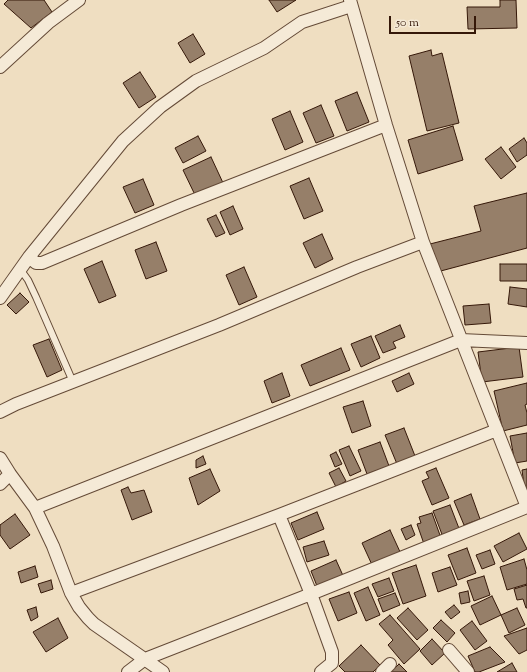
<!DOCTYPE html>
<style>
body{margin:0}
#map{position:relative;width:527px;height:672px;overflow:hidden;background:#efdec1;font-family:"Sorts Mill Goudy",serif}
canvas{display:block}
.scale{position:absolute;left:389px;top:16px;width:87px;height:18px;box-sizing:border-box;border:2px solid #351809;border-top:0;padding-left:5px;font-size:12px;line-height:14px;white-space:nowrap;color:#351809;-webkit-text-stroke:3px #f5ead7;paint-order:stroke}
</style>
<div id="map">
<canvas width="527" height="672"></canvas>
<div class="scale">50 m</div>
</div>
<script>
const c = document.querySelector('canvas').getContext('2d');
c.lineJoin = 'round';
function paint(path, color) { c.fillStyle = color; c.fill(path, 'evenodd'); }
const toPath = rows => new Path2D(rows.map(r => 'M' + r).join(''));
function stroke(path, color, width, dash) { c.strokeStyle = color; c.lineWidth = width; c.lineCap = dash ? 'butt' : 'round'; c.setLineDash(dash || []); c.stroke(path); }
const building = toPath([
 [8,0,44,0,52,12,31,28,4,4,8,0],
 [269,0,296,0,277,12,269,0],
 [500,0,516,0,517,28,468,29,467,7,500,7,500,0],
 [193,34,205,54,190,63,178,43,193,34],
 [431,50,432,56,442,53,459,123,427,131,409,56,431,50],
 [140,72,156,97,139,108,123,83,140,72],
 [357,92,369,122,347,131,335,101,357,92],
 [321,105,334,136,316,143,303,113,321,105],
 [290,111,303,142,285,150,272,119,290,111],
 [453,126,463,160,418,174,408,140,453,126],
 [198,136,206,151,183,163,175,148,198,136],
 [524,138,527,143,527,155,517,162,509,149,524,138],
 [501,147,516,167,501,179,485,159,501,147],
 [211,157,224,185,196,197,183,170,211,157],
 [309,178,323,211,304,219,290,186,309,178],
 [143,179,154,205,135,213,123,187,143,179],
 [527,193,527,248,437,272,430,244,481,231,474,206,527,193],
 [233,206,243,229,230,235,220,212,233,206],
 [216,215,225,233,216,237,207,219,216,215],
 [322,234,333,259,315,268,303,243,322,234],
 [156,242,167,271,146,279,135,250,156,242],
 [102,261,116,296,99,303,84,269,102,261],
 [500,264,527,264,527,281,500,281,500,264],
 [244,267,257,297,239,305,226,275,244,267],
 [510,287,527,289,527,307,508,304,510,287],
 [20,293,29,302,16,314,7,305,20,293],
 [489,304,491,323,465,325,463,306,489,304],
 [400,325,405,337,393,342,396,348,383,353,375,336,400,325],
 [371,336,380,358,361,367,351,344,371,336],
 [49,339,62,370,47,377,33,345,49,339],
 [519,347,523,377,482,382,478,352,519,347],
 [341,348,350,370,310,386,301,365,341,348],
 [282,373,290,396,272,403,264,381,282,373],
 [409,373,414,384,397,392,392,381,409,373],
 [527,383,527,404,525,405,527,413,527,425,503,431,494,391,527,383],
 [363,401,371,426,352,433,343,407,363,401],
 [404,428,415,456,397,464,385,435,404,428],
 [527,433,527,461,515,463,510,436,527,433],
 [380,442,389,466,367,474,358,450,380,442],
 [349,446,361,471,350,476,339,450,349,446],
 [336,452,342,464,335,467,330,455,336,452],
 [203,456,206,464,196,468,196,460,203,456],
 [339,468,346,481,336,487,329,473,339,468],
 [436,468,449,498,432,505,422,481,429,478,426,472,436,468],
 [210,469,220,491,198,505,189,478,210,469],
 [527,469,527,493,525,493,522,470,527,469],
 [128,487,131,493,144,490,152,512,132,520,121,490,128,487],
 [471,494,480,519,464,525,454,501,471,494],
 [450,505,460,531,443,537,433,511,450,505],
 [317,512,324,529,298,540,291,523,317,512],
 [432,513,441,538,424,544,417,524,421,523,419,517,432,513],
 [15,514,30,535,10,549,0,535,0,525,15,514],
 [411,525,415,535,406,540,401,529,411,525],
 [390,530,401,554,373,567,362,543,390,530],
 [519,533,527,549,503,562,494,546,519,533],
 [324,541,329,555,307,562,303,547,324,541],
 [467,548,476,573,458,580,448,555,467,548],
 [490,550,495,564,482,569,476,555,490,550],
 [524,559,527,570,527,584,507,590,500,567,524,559],
 [336,560,345,580,319,591,311,571,336,560],
 [416,565,426,596,403,604,392,573,416,565],
 [35,566,38,577,21,583,18,572,35,566],
 [450,567,457,585,438,592,432,573,450,567],
 [484,576,490,595,474,601,467,581,484,576],
 [389,578,394,591,378,597,372,584,389,578],
 [51,580,53,589,41,593,38,584,51,580],
 [527,585,527,608,526,608,523,599,517,600,514,589,527,585],
 [368,587,380,615,366,621,354,593,368,587],
 [468,591,470,602,461,604,459,593,468,591],
 [349,592,357,613,338,621,329,599,349,592],
 [395,593,400,605,383,612,378,599,395,593],
 [492,596,501,615,480,625,471,606,492,596],
 [454,605,460,612,451,619,445,612,454,605],
 [36,607,38,617,31,621,27,610,36,607],
 [408,608,428,630,417,640,397,618,408,608],
 [517,608,525,625,509,633,501,615,517,608],
 [390,615,420,649,404,664,388,645,393,640,379,624,390,615],
 [58,618,68,638,46,652,33,632,58,618],
 [441,620,455,633,447,642,433,628,441,620],
 [472,621,487,641,475,650,460,630,472,621],
 [527,628,527,650,519,654,504,636,527,628],
 [432,639,445,653,432,665,420,651,432,639],
 [361,645,380,665,373,672,345,672,339,666,361,645],
 [490,647,505,662,479,672,475,672,468,656,490,647],
 [512,663,517,672,497,672,512,663],
 [399,664,407,672,391,672,399,664]
]);
paint(building, '#967f69');
stroke(building, '#351809', 1);
const service = toPath([
 [20,269,28,280,36,297,73,382]
]);
const minor = toPath([
 [0,67,48,23,79,0],
 [29,257,36,263,42,263,181,205,386,125],
 [0,298,29,257,123,141,160,107,196,81,264,48,302,22,351,6],
 [0,412,16,404,219,325,357,267,423,242],
 [0,458,10,474,35,508,53,546,71,593,79,607,88,618,94,624,163,672],
 [0,484,10,474],
 [35,508,461,340,527,343],
 [279,515,311,594,332,652,332,663,321,672],
 [71,593,279,515,497,430],
 [449,650,468,672],
 [128,672,145,659,311,594,527,507,423,242,386,125,350,0],
 [382,672,390,664]
]);
stroke(service, '#644a37', 8);
stroke(minor, '#644a37', 14);
stroke(service, '#f5ead7', 6);
stroke(minor, '#f5ead7', 12);
</script>
